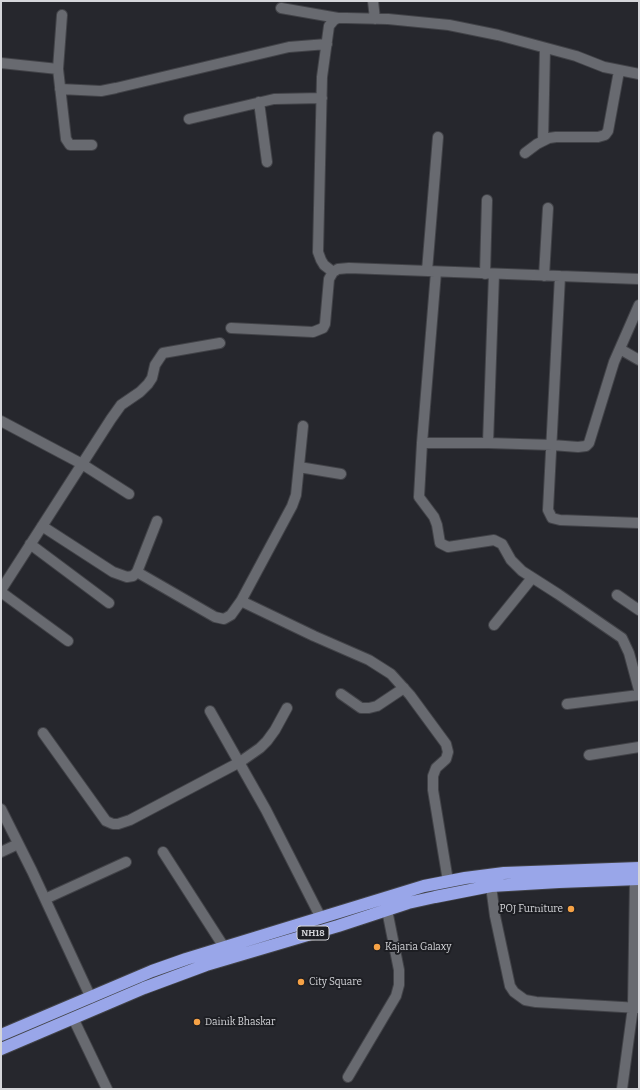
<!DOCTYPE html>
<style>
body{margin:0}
#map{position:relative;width:640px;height:1090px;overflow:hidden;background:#26272d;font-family:Bitter,serif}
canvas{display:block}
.frame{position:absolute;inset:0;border:2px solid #d5d6da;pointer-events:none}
</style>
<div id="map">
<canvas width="640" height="1090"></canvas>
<div class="frame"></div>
</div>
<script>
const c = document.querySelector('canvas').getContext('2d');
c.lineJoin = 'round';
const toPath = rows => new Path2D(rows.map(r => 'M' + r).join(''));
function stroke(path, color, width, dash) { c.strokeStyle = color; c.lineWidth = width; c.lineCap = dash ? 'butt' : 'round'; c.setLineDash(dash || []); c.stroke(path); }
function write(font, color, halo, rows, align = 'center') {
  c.font = font + ' Bitter,serif'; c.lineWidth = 4; c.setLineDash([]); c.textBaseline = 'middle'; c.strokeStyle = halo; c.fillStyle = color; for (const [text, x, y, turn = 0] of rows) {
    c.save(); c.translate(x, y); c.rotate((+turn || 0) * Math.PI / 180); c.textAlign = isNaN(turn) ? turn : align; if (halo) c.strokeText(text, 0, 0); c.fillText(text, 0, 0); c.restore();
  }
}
const minor = toPath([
 [373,1,375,19],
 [281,8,338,18],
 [62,15,58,69,66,139,70,145,92,145],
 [1,63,58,69],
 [60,89,101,91,116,88,289,47,327,44],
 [259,102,267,162],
 [189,119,274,99,322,98],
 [543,141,545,48],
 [525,153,537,144,549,138,556,137,598,137,605,135,608,131,619,71],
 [427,271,438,137],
 [333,272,324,265,321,260,318,252,322,77,329,26,334,20,338,18,346,18,388,19,449,25,498,35,576,56,604,67,639,74],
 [436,272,422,443,419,497,434,517,437,525,440,543,448,547,494,540,502,544,511,560,522,571,558,594,622,638,629,653,639,690],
 [485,274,487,200],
 [544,276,548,208],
 [560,276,548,510,552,518,560,520,639,523],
 [231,328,313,332,323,328,325,324,329,279,333,272,338,269,349,268,639,279],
 [620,349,639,360],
 [1,421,82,464,129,494],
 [422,443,488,443,552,445,578,447,586,446,589,443,614,362,639,305],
 [488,443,494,274],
 [299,467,341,474],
 [42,526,113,572,127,577,133,576,137,572,157,521],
 [30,544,109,603],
 [137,572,215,617,224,619,231,615,241,601,292,506,296,495,303,426],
 [1,590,111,419,121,405,140,392,148,384,152,378,155,365,163,353,220,343],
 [1,592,68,641],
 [617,595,639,610],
 [241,601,314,636,369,660,391,674,410,695,446,744,448,752,446,759,436,768,433,776,433,790,448,881],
 [494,625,532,578],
 [341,694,361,708,369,708,377,706,404,688],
 [567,704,639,695],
 [210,711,266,810,321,918],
 [43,733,106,821,113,824,118,824,130,820,240,762,260,748,267,741,275,730,287,708],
 [589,755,639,747],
 [1,809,32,871,91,998],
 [1,852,18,844],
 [163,852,224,947],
 [491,886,495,916,510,986,514,992,525,1000,536,1002,639,1008],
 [45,899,126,862],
 [73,1018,107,1089],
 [348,1077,396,996,399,985,399,970,387,910],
 [622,1089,633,1007,635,880]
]);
const highway = toPath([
 [1,1035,152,971,186,959,424,886,465,878,504,873,639,868],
 [1,1049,144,988,206,965,338,926,408,903,435,897,491,886,559,882,639,879]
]);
stroke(minor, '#424348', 12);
stroke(highway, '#424348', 14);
stroke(minor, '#686a70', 10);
stroke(highway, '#99a6e9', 12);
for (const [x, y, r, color] of [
 [571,909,4,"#f6a246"],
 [377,947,4,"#f6a246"],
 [301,982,4,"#f6a246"],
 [197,1022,4,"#f6a246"]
]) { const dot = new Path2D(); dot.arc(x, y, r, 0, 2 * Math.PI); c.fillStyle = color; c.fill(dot); stroke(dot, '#1d1e23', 1.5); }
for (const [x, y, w] of [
 [313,933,32]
]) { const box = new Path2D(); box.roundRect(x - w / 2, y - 7, w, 14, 3); c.fillStyle = '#1d1e23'; c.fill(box); stroke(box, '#d5d6da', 1); }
write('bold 9px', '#d5d6da', null, [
 ["NH18",313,933]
]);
write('10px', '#d5d6da', '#1d1e23', [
 ["POJ Furniture",563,909,"right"],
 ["Kajaria Galaxy",385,947],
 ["City Square",309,982],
 ["Dainik Bhaskar",205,1022]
], 'left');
</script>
